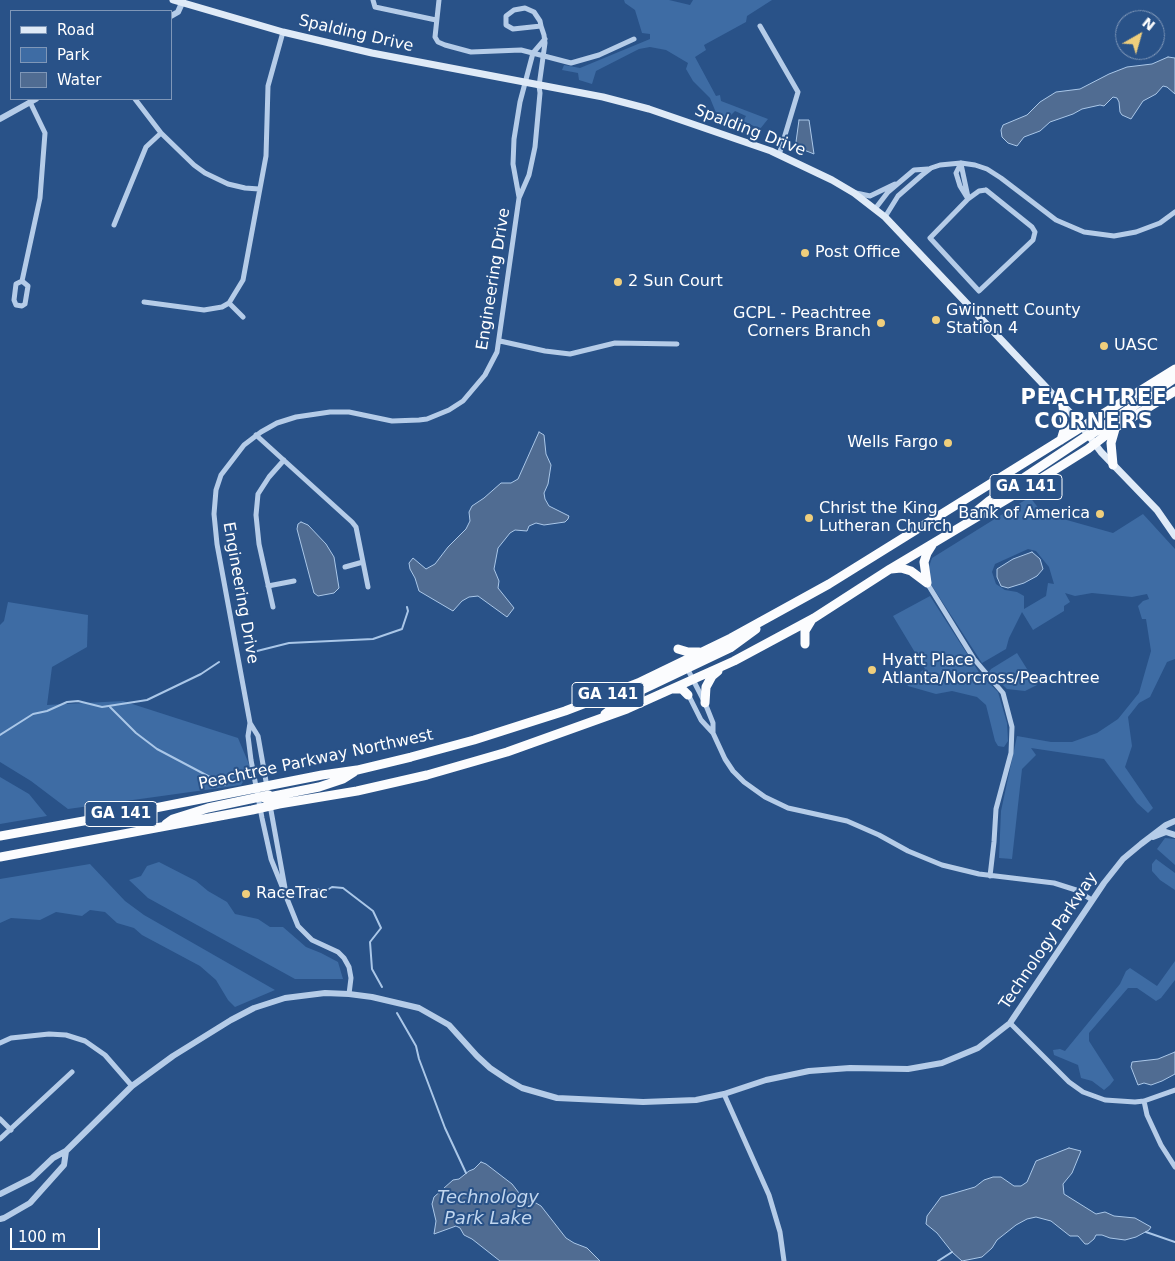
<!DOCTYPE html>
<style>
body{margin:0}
#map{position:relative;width:1175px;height:1261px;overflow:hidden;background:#295288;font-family:"DejaVu Sans",sans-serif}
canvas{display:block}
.legend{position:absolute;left:10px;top:10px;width:162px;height:90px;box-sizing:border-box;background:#295288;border:1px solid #7f97b8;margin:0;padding:6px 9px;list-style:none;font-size:15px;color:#fff}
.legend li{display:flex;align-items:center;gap:10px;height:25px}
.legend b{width:25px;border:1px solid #7f97b8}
.north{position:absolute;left:1115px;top:10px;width:50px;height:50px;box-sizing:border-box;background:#295288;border:1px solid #7f97b8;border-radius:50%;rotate:38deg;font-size:14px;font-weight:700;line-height:20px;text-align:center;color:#fff}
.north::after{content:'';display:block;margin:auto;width:18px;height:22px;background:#efce7c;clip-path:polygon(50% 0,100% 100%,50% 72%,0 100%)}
.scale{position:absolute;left:10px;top:1228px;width:90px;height:22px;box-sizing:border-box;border:2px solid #fff;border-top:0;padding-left:6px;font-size:15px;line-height:18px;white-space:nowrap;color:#fff;-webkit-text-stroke:4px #295288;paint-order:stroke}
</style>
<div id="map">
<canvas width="1175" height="1261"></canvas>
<ul class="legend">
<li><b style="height:6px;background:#dfeaf7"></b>Road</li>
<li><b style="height:14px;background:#3e6ca4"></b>Park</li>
<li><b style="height:14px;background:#506c92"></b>Water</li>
</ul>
<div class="north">N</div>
<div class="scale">100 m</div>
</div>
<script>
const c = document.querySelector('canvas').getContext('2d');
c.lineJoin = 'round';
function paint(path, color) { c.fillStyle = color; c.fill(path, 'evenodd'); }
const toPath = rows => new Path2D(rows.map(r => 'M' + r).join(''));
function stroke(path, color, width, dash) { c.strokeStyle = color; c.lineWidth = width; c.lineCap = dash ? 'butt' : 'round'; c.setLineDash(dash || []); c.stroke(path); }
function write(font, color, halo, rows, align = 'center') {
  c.font = font + ' "DejaVu Sans",sans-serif'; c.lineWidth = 4; c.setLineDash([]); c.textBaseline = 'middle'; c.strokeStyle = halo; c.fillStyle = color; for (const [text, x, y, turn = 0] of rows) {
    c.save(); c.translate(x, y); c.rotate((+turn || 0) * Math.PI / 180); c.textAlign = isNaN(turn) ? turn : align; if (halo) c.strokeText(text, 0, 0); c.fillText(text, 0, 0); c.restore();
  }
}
paint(toPath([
 [624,0,669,0,690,5,693,0,772,0,747,16,746,22,704,45,706,50,695,57,716,96,720,95,721,101,768,119,760,129,743,121,746,116,735,111,728,118,719,120,710,98,693,81,686,69,688,63,666,50,650,47,639,49,596,71,592,84,579,80,578,73,562,70,564,65,580,68,650,39,650,34,642,33,635,10,625,3],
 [1030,497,1042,513,1113,533,1143,514,1175,549,1175,659,1167,662,1150,697,1139,703,1128,717,1132,746,1125,767,1153,808,1148,813,1137,803,1104,759,1031,748,1036,755,1022,769,1012,859,999,858,1001,811,1017,736,1051,742,1072,742,1097,733,1118,719,1139,693,1151,651,1146,619,1142,619,1138,606,1143,601,1149,599,1147,594,1132,597,1092,593,1075,596,1065,593,1070,602,1064,606,1064,611,1033,630,1022,612,1009,638,1006,649,982,663,932,586,927,572,932,558],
 [1028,549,1036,551,1049,567,1054,584,1048,583,1046,596,1024,609,1024,596,1017,592,1005,590,996,584,992,572,995,564],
 [930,596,980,674,998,692,1007,723,1008,741,1004,747,998,746,995,741,986,705,977,697,952,691,936,694,908,686,905,681,925,669,893,616],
 [8,602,88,615,87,647,52,667,47,705,123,701,238,738,251,769,241,785,68,809,31,781,0,762,0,625,4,621],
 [1017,653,1037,685,1025,691,1007,689,989,672,991,669],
 [0,777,29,794,47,816,0,824],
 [1165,838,1175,839,1175,865,1157,849],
 [1156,859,1175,873,1175,890,1160,880,1152,871,1152,864],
 [159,862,196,881,208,891,227,902,235,914,258,919,270,927,283,927,306,947,321,953,338,962,343,979,295,979,148,898,129,880,141,876,147,866],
 [90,864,125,901,144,915,275,990,235,1007,228,1000,216,980,200,966,142,935,134,928,117,923,105,912,90,910,82,916,56,912,40,920,11,918,0,923,0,879],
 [1175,961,1175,980,1161,998,1156,1001,1137,988,1128,988,1089,1033,1089,1041,1114,1080,1110,1085,1104,1090,1092,1081,1081,1078,1078,1065,1054,1055,1053,1050,1060,1049,1065,1051,1120,984,1126,971,1130,968,1157,986]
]), '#3e6ca4');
const water = toPath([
 [1168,57,1175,58,1175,94,1167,87,1163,86,1156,94,1143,101,1131,119,1122,115,1120,112,1119,102,1117,98,1113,97,1104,106,1100,105,1082,109,1073,114,1050,122,1040,131,1024,137,1017,146,1008,143,1002,137,1001,130,1003,125,1027,115,1040,102,1056,92,1080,89,1109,74,1127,67,1152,64,1168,57],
 [799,120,809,120,814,154,799,148,796,142,799,120],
 [539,432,544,435,546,454,551,465,548,484,544,493,545,499,549,506,569,516,568,519,565,522,544,525,536,523,529,526,527,531,515,530,510,533,498,548,494,569,499,581,498,588,514,608,507,617,478,596,469,597,462,601,453,611,419,591,415,578,410,569,409,563,413,558,426,569,435,564,448,547,466,529,470,521,469,512,472,506,484,498,501,483,511,483,518,479,539,432],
 [301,522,308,525,326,544,334,557,339,588,334,593,318,596,314,593,297,529,298,524,301,522],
 [1032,552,1040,559,1043,569,1037,576,1024,583,1008,588,1001,586,997,577,997,569,1013,559,1032,552],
 [1175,1052,1175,1074,1162,1081,1151,1085,1144,1083,1138,1085,1131,1067,1132,1062,1158,1059,1175,1052],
 [1069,1148,1081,1151,1072,1173,1063,1184,1064,1194,1096,1214,1105,1212,1114,1216,1135,1218,1151,1227,1149,1230,1136,1237,1125,1240,1110,1238,1102,1235,1096,1235,1094,1239,1088,1244,1085,1244,1078,1236,1070,1236,1051,1221,1036,1217,1027,1219,1016,1225,997,1240,992,1248,982,1257,962,1261,952,1252,937,1233,926,1224,927,1216,941,1197,975,1187,984,1180,993,1177,1001,1177,1014,1186,1021,1186,1027,1182,1036,1161,1069,1148],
 [481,1162,486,1164,512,1184,519,1193,541,1206,566,1238,574,1243,587,1248,600,1261,500,1261,472,1239,464,1235,460,1228,456,1226,434,1234,436,1221,432,1204,434,1197,453,1180,459,1179,469,1171,474,1169,481,1162]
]);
paint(water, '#506c92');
stroke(water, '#aac7e8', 1);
stroke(toPath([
 [257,651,289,643,373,639,402,629,408,611,407,607],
 [110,707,136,733,157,749,225,785],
 [0,735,33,714,47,711,67,702,78,701,102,707,147,700,201,674,219,662],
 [317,889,324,892,332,887,343,888,373,911,381,928,370,942,372,969,382,987],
 [397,1013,416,1046,419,1059,445,1128,466,1173],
 [1146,1232,1175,1242],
 [938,1261,952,1252]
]), '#aac7e8', 2);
stroke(toPath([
 [373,0,375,7,436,20],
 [439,0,435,37,438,42,445,45,471,52,521,50,571,63,599,55,634,39],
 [760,26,798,92,779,155],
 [135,99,161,133,194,165,205,173,228,184,245,188,259,189],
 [961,163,956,173,960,186,968,199],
 [961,164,968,197],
 [986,190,1032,227,1035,232,1033,240,979,291,930,238,968,199,979,191,986,190],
 [856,193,870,196,895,184],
 [519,197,513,164,514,139,520,102,533,53,545,39],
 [875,209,888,192,914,170,928,169],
 [885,217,898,196,922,175,931,168,940,165,961,163,975,165,987,169,1001,178,1056,220,1084,232,1114,236,1136,232,1160,223,1175,212],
 [114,225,146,147,161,133],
 [22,281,40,198,45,133,30,102],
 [22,281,28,286,25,304,22,306,16,305,14,300,16,284,22,281],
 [144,302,204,310,222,307,229,303,243,280,266,156,268,86,283,32],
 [229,303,243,317],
 [500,341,545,351,570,354,615,343,677,344],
 [256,435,352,522,356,527,368,587],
 [345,567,363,562],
 [927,583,974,659,1003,693,1012,727,1011,753,996,809,994,842,990,876],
 [268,586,294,581],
 [273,607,259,544,256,515,258,494,269,477,284,460],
 [687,668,705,703,713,723,713,733,725,759,733,771,744,782,765,797,788,808,847,821,879,835,908,851,942,865,979,874,1054,883,1076,890,1092,900],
 [688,694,701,720,713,733],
 [250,723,258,736,267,787],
 [270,805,285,888],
 [349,994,351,978,349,967,344,958,338,952,312,940,298,926,271,859,262,818,251,760,248,736,250,723,217,544,214,514,216,490,221,475,244,445,261,432,277,423,296,417,330,412,349,412,392,421,419,420,427,419,449,410,463,401,485,375,497,352,519,198,529,175,535,147,540,93,539,86,545,43,544,35,541,26,540,21,534,12,525,8,514,10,506,16,506,25,513,29,541,26],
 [1010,1023,1069,1082,1083,1092,1105,1100,1135,1102,1144,1101,1175,1090],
 [0,1043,11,1038,49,1034,66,1035,85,1041,105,1055,132,1086],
 [724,1094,769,1195,780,1232,784,1261],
 [1144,1101,1147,1115,1161,1145,1175,1167],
 [0,1119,11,1130],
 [0,1139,72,1072]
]), '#b5cce8', 5);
stroke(toPath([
 [171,16,178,12,182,3],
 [0,119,36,99],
 [1153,837,1166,832,1175,835],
 [0,1194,32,1178,53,1158,66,1151,132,1086,173,1056,231,1020,254,1008,285,998,325,993,349,994,372,997,419,1008,449,1025,477,1056,490,1068,508,1080,522,1088,557,1098,643,1102,696,1100,724,1094,766,1080,809,1071,850,1068,908,1069,942,1063,978,1048,1010,1023,1104,883,1123,859,1141,844,1166,825,1175,821],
 [0,1219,4,1218,30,1203,64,1165,66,1151]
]), '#b5cce8', 6);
stroke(toPath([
 [173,0,283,32,372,53,603,97,649,109,771,151,832,180,854,193,885,217,1077,420,1101,452,1157,510,1175,536]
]), '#dfeaf7', 7);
stroke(toPath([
 [1089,436,1175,378],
 [1061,440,1065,427,1063,406],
 [1113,465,1111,443,1115,429],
 [973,514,989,501,1088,435],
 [891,569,901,568,911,571,927,583],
 [927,583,924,562,927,553,932,545],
 [805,644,805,631,811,621],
 [678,649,688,652,699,652],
 [673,689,682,689,688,695],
 [705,703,706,687,712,676,718,671],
 [605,714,627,697,730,648,756,629],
 [264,798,319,787,343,779,354,772],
 [166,824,173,819,208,808,269,795],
 [0,836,150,809,322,775,357,770,411,757,474,740,565,711,638,683,731,638,829,584,1175,369],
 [0,857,252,810,279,804,357,791,427,775,507,752,627,709,734,661,814,618,890,569,1029,486,1088,449,1115,428,1175,391]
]), '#fbfcfe', 9);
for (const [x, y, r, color] of [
 [805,253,5,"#efce7c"],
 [618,282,5,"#efce7c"],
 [936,320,5,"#efce7c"],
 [881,323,5,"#efce7c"],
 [1104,346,5,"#efce7c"],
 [948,443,5,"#efce7c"],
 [1100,514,5,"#efce7c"],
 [809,518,5,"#efce7c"],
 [872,670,5,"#efce7c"],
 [246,894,5,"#efce7c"]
]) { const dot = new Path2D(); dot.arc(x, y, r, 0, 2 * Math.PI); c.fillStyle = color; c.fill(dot); stroke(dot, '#295288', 2); }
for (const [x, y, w] of [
 [1026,487,72],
 [608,695,72],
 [121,814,72]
]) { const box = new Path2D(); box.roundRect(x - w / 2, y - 12.5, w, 25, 4); c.fillStyle = '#295288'; c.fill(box); stroke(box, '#fff', 1); }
write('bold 15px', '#fff', null, [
 ["GA 141",1026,487],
 ["GA 141",608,695],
 ["GA 141",121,814]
]);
write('16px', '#fff', '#295288', [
 ["Spalding Drive",356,34,13],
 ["Spalding Drive",750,131,21],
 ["Engineering Drive",494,279,-81],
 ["Engineering Drive",240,593,80],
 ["Peachtree Parkway Northwest",316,760,-12],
 ["Technology Parkway",1049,941,-56]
]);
write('16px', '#fff', '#295288', [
 ["Post Office",815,253],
 ["2 Sun Court",628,282],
 ["Gwinnett County",946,311],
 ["Station 4",946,329],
 ["GCPL - Peachtree",871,314,"right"],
 ["Corners Branch",871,332,"right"],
 ["UASC",1114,346],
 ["Wells Fargo",938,443,"right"],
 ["Christ the King",819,509],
 ["Lutheran Church",819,527],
 ["Bank of America",1090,514,"right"],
 ["Hyatt Place",882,661],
 ["Atlanta/Norcross/Peachtree",882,679],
 ["RaceTrac",256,894]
], 'left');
write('italic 18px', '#c1d6ef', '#295288', [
 ["Technology",488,1198],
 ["Park Lake",488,1219]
]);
c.letterSpacing = '1px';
write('bold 21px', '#fff', '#295288', [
 ["PEACHTREE",1094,399],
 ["CORNERS",1094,423]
]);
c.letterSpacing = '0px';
</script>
